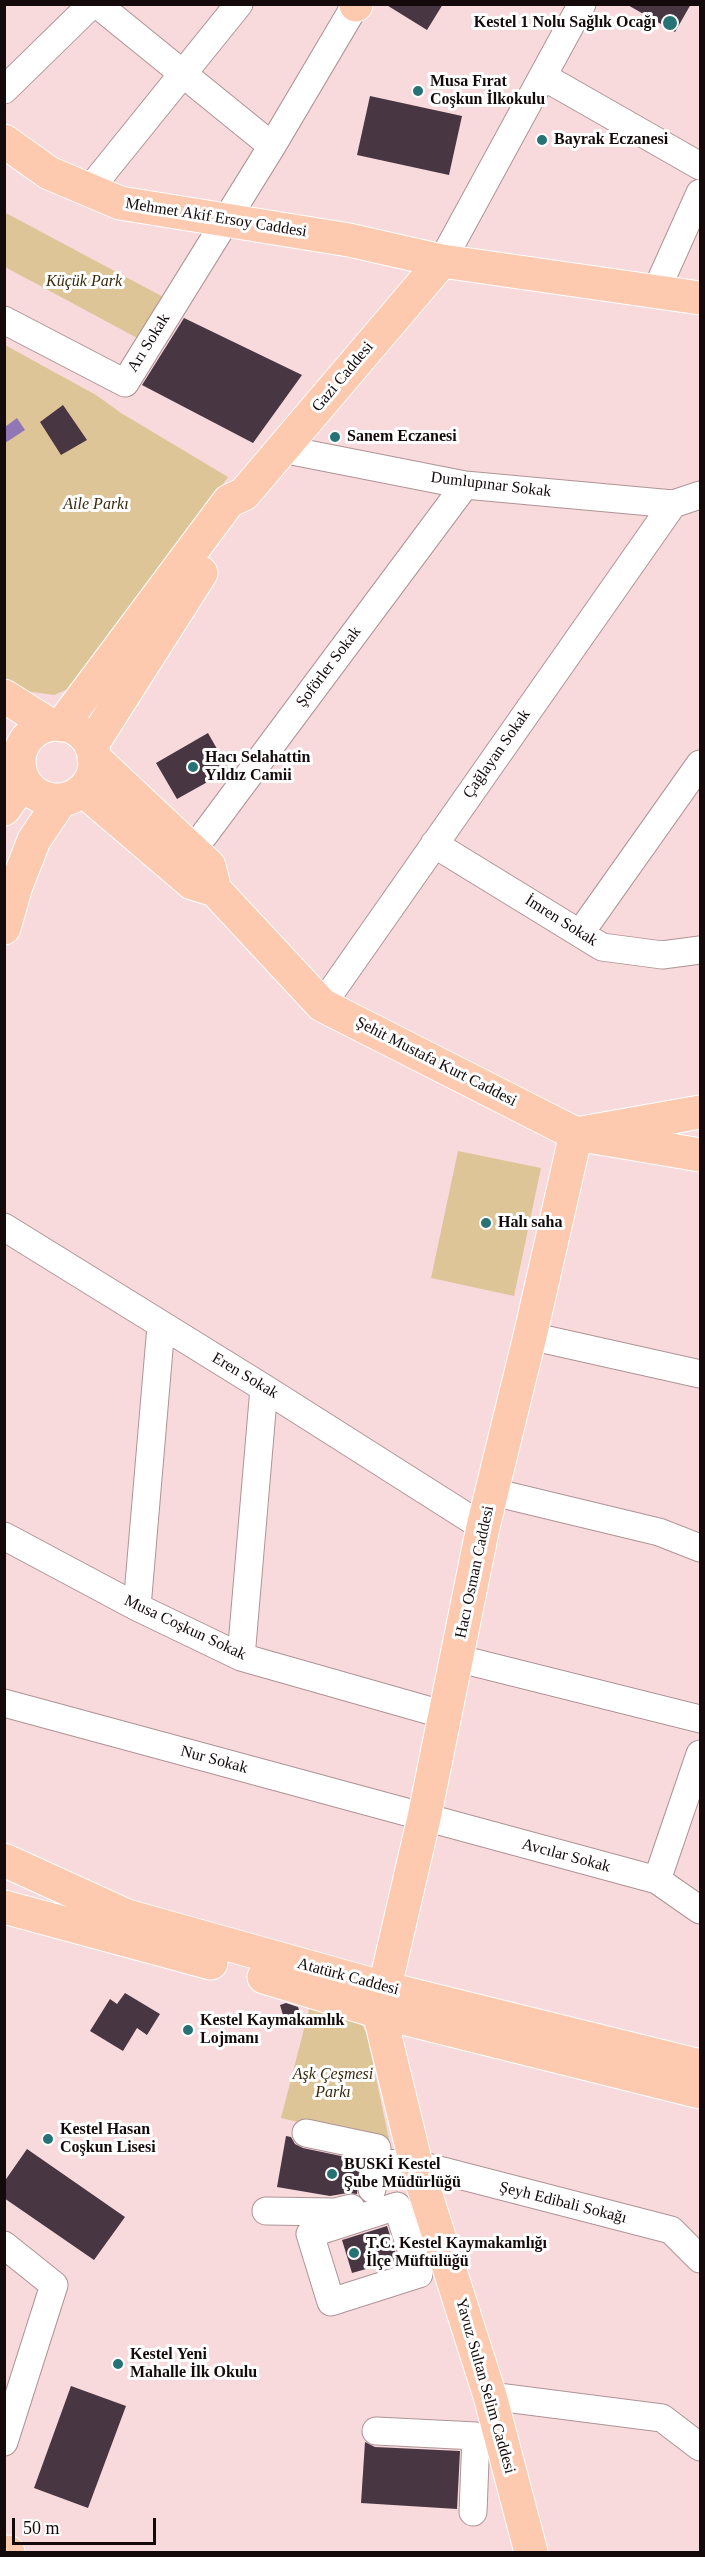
<!DOCTYPE html>
<meta charset="utf-8">
<style>
body{margin:0}
#map{position:relative;width:705px;height:2557px;overflow:hidden;background:#f8dadc;font-family:Georgia,serif}
canvas{display:block}
.frame{position:absolute;inset:0;border:6px solid #140a0b;pointer-events:none}
.scale{position:absolute;left:12px;top:2518px;width:144px;height:27px;box-sizing:border-box;border:3px solid #140a0b;border-top:0;padding-left:8px;font-size:18px;line-height:21px;white-space:nowrap;color:#140a0b;-webkit-text-stroke:4px #fff;paint-order:stroke}
</style>
<div id="map">
<canvas width="705" height="2557"></canvas>
<div class="frame"></div>
<div class="scale">50 m</div>
</div>
<script>
const c = document.querySelector('canvas').getContext('2d');
c.lineJoin = 'round';
function paint(path, color) { c.fillStyle = color; c.fill(path, 'evenodd'); }
const toPath = rows => new Path2D(rows.map(r => 'M' + r).join(''));
function stroke(path, color, width, dash) { c.strokeStyle = color; c.lineWidth = width; c.lineCap = dash ? 'butt' : 'round'; c.setLineDash(dash || []); c.stroke(path); }
function write(font, color, halo, rows, align = 'center') {
  c.font = font + ' Georgia,serif'; c.lineWidth = 6; c.setLineDash([]); c.textBaseline = 'middle'; c.strokeStyle = halo; c.fillStyle = color; for (const [text, x, y, turn = 0] of rows) {
    c.save(); c.translate(x, y); c.rotate((+turn || 0) * Math.PI / 180); c.textAlign = isNaN(turn) ? turn : align; if (halo) c.strokeText(text, 0, 0); c.fillText(text, 0, 0); c.restore();
  }
}
paint(toPath([
 [4,212,167,299,141,340,5,267],
 [5,345,96,395,121,413,228,477,82,683,54,695,11,689,5,683],
 [458,1151,541,1168,514,1296,431,1278],
 [311,2002,355,2016,362,2024,367,2035,390,2144,281,2118]
]), '#dec598');
paint(toPath([
 [17,418,25,430,5,443,5,427]
]), '#9177b5');
paint(toPath([
 [385,4,443,4,427,30],
 [626,4,691,4,675,32],
 [370,96,462,116,449,175,357,155],
 [184,318,302,375,253,443,142,385],
 [63,405,87,440,61,455,40,422],
 [208,733,229,770,177,799,156,763],
 [125,1993,160,2014,147,2035,137,2028,123,2051,90,2031,110,1999,117,2004],
 [286,2003,298,2007,301,2016,285,2022,280,2005],
 [286,2136,291,2137,295,2144,303,2148,360,2160,357,2194,348,2193,330,2196,277,2187],
 [27,2149,125,2217,94,2260,4,2198,4,2182],
 [387,2226,398,2260,352,2273,342,2240],
 [71,2386,126,2406,88,2508,34,2488],
 [365,2442,375,2447,460,2451,457,2509,361,2503]
]), '#483643');
const minor = toPath([
 [97,4,272,146],
 [544,77,700,166],
 [4,90,92,4],
 [89,190,239,4],
 [442,261,582,4],
 [656,291,700,193],
 [4,320,125,383,272,146,356,4],
 [282,449,465,485,673,504,700,495],
 [434,844,602,947,662,955,700,950],
 [193,850,465,485],
 [581,932,700,764],
 [322,1005,673,504],
 [4,1227,264,1388,483,1527],
 [530,1336,700,1374],
 [493,1492,659,1532,700,1548],
 [4,1536,137,1607,241,1657,445,1715],
 [137,1607,161,1326],
 [241,1657,264,1388],
 [456,1658,700,1719],
 [4,1703,657,1880,700,1910],
 [657,1880,700,1754],
 [306,2133,377,2148,372,2189],
 [375,2163,416,2164,671,2230,700,2259],
 [397,2206,419,2274,331,2302,310,2234,397,2206],
 [266,2211,335,2212,351,2208],
 [4,2245,54,2285,4,2442],
 [490,2396,662,2418,700,2447],
 [376,2431,476,2436,473,2512]
]);
const major = toPath([
 [356,4,356,5],
 [4,141,49,173,120,203,349,240,442,261,700,298],
 [4,696,50,725],
 '19 762a38 38 0 1 1 76 0a38 38 0 1 1-76 0Z',
 [62,725,229,501,244,494,442,261],
 [91,746,201,573],
 [94,758,209,866,215,890],
 [83,790,192,883,215,890,322,1005,576,1134,700,1112],
 [4,809,24,781],
 [4,928,16,886,34,840,61,800],
 [4,1860,127,1916,384,1988,700,2066],
 [4,1907,211,1963],
 [264,1977,379,2012,700,2092],
 [4,2552,8,2552],
 [531,2552,490,2396,416,2164,379,2012,424,1818,483,1527,530,1336,576,1134,700,1155]
]);
stroke(minor, '#af9396', 29);
stroke(major, '#fff', 35);
stroke(minor, '#fff', 27);
stroke(major, '#fdc9af', 33);
for (const [x, y, r, color] of [
 [670,23,8,"#277275"],
 [418,91,6,"#277275"],
 [542,140,6,"#277275"],
 [335,437,6,"#277275"],
 [193,767,6,"#277275"],
 [486,1223,6,"#277275"],
 [188,2030,6,"#277275"],
 [48,2139,6,"#277275"],
 [332,2174,6,"#277275"],
 [354,2253,6,"#277275"],
 [118,2364,6,"#277275"]
]) { const dot = new Path2D(); dot.arc(x, y, r, 0, 2 * Math.PI); c.fillStyle = color; c.fill(dot); stroke(dot, '#fff', 2); }
write('bold 16px', '#140a0b', '#fff', [
 ["Kestel 1 Nolu Sağlık Ocağı",656,23,"right"],
 ["Musa Fırat",430,82],
 ["Coşkun İlkokulu",430,100],
 ["Bayrak Eczanesi",554,140],
 ["Sanem Eczanesi",347,437],
 ["Hacı Selahattin",205,758],
 ["Yıldız Camii",205,776],
 ["Halı saha",498,1223],
 ["Kestel Kaymakamlık",200,2021],
 ["Lojmanı",200,2039],
 ["Kestel Hasan",60,2130],
 ["Coşkun Lisesi",60,2148],
 ["BUSKİ Kestel",344,2165],
 ["Şube Müdürlüğü",344,2183],
 ["T.C. Kestel Kaymakamlığı",366,2244],
 ["İlçe Müftülüğü",366,2262],
 ["Kestel Yeni",130,2355],
 ["Mahalle İlk Okulu",130,2373]
], 'left');
write('16px', '#140a0b', '#fff', [
 ["Mehmet Akif Ersoy Caddesi",216,218,9],
 ["Arı Sokak",149,343,-58],
 ["Gazi Caddesi",343,377,-50],
 ["Dumlupınar Sokak",491,485,7],
 ["Şoförler Sokak",329,667,-53],
 ["Çağlayan Sokak",497,754,-55],
 ["İmren Sokak",561,921,32],
 ["Şehit Mustafa Kurt Caddesi",436,1062,27],
 ["Eren Sokak",245,1376,31],
 ["Hacı Osman Caddesi",475,1572,-78],
 ["Musa Coşkun Sokak",185,1628,25],
 ["Nur Sokak",214,1760,15],
 ["Avcılar Sokak",566,1856,15],
 ["Atatürk Caddesi",348,1977,15],
 ["Şeyh Edibali Sokağı",563,2203,14],
 ["Yavuz Sultan Selim Caddesi",485,2386,74]
]);
write('italic 16px', '#3a2b0c', '#fff', [
 ["Küçük Park",84,282],
 ["Aile Parkı",96,505],
 ["Aşk Çeşmesi",333,2075],
 ["Parkı",333,2093]
]);
</script>
